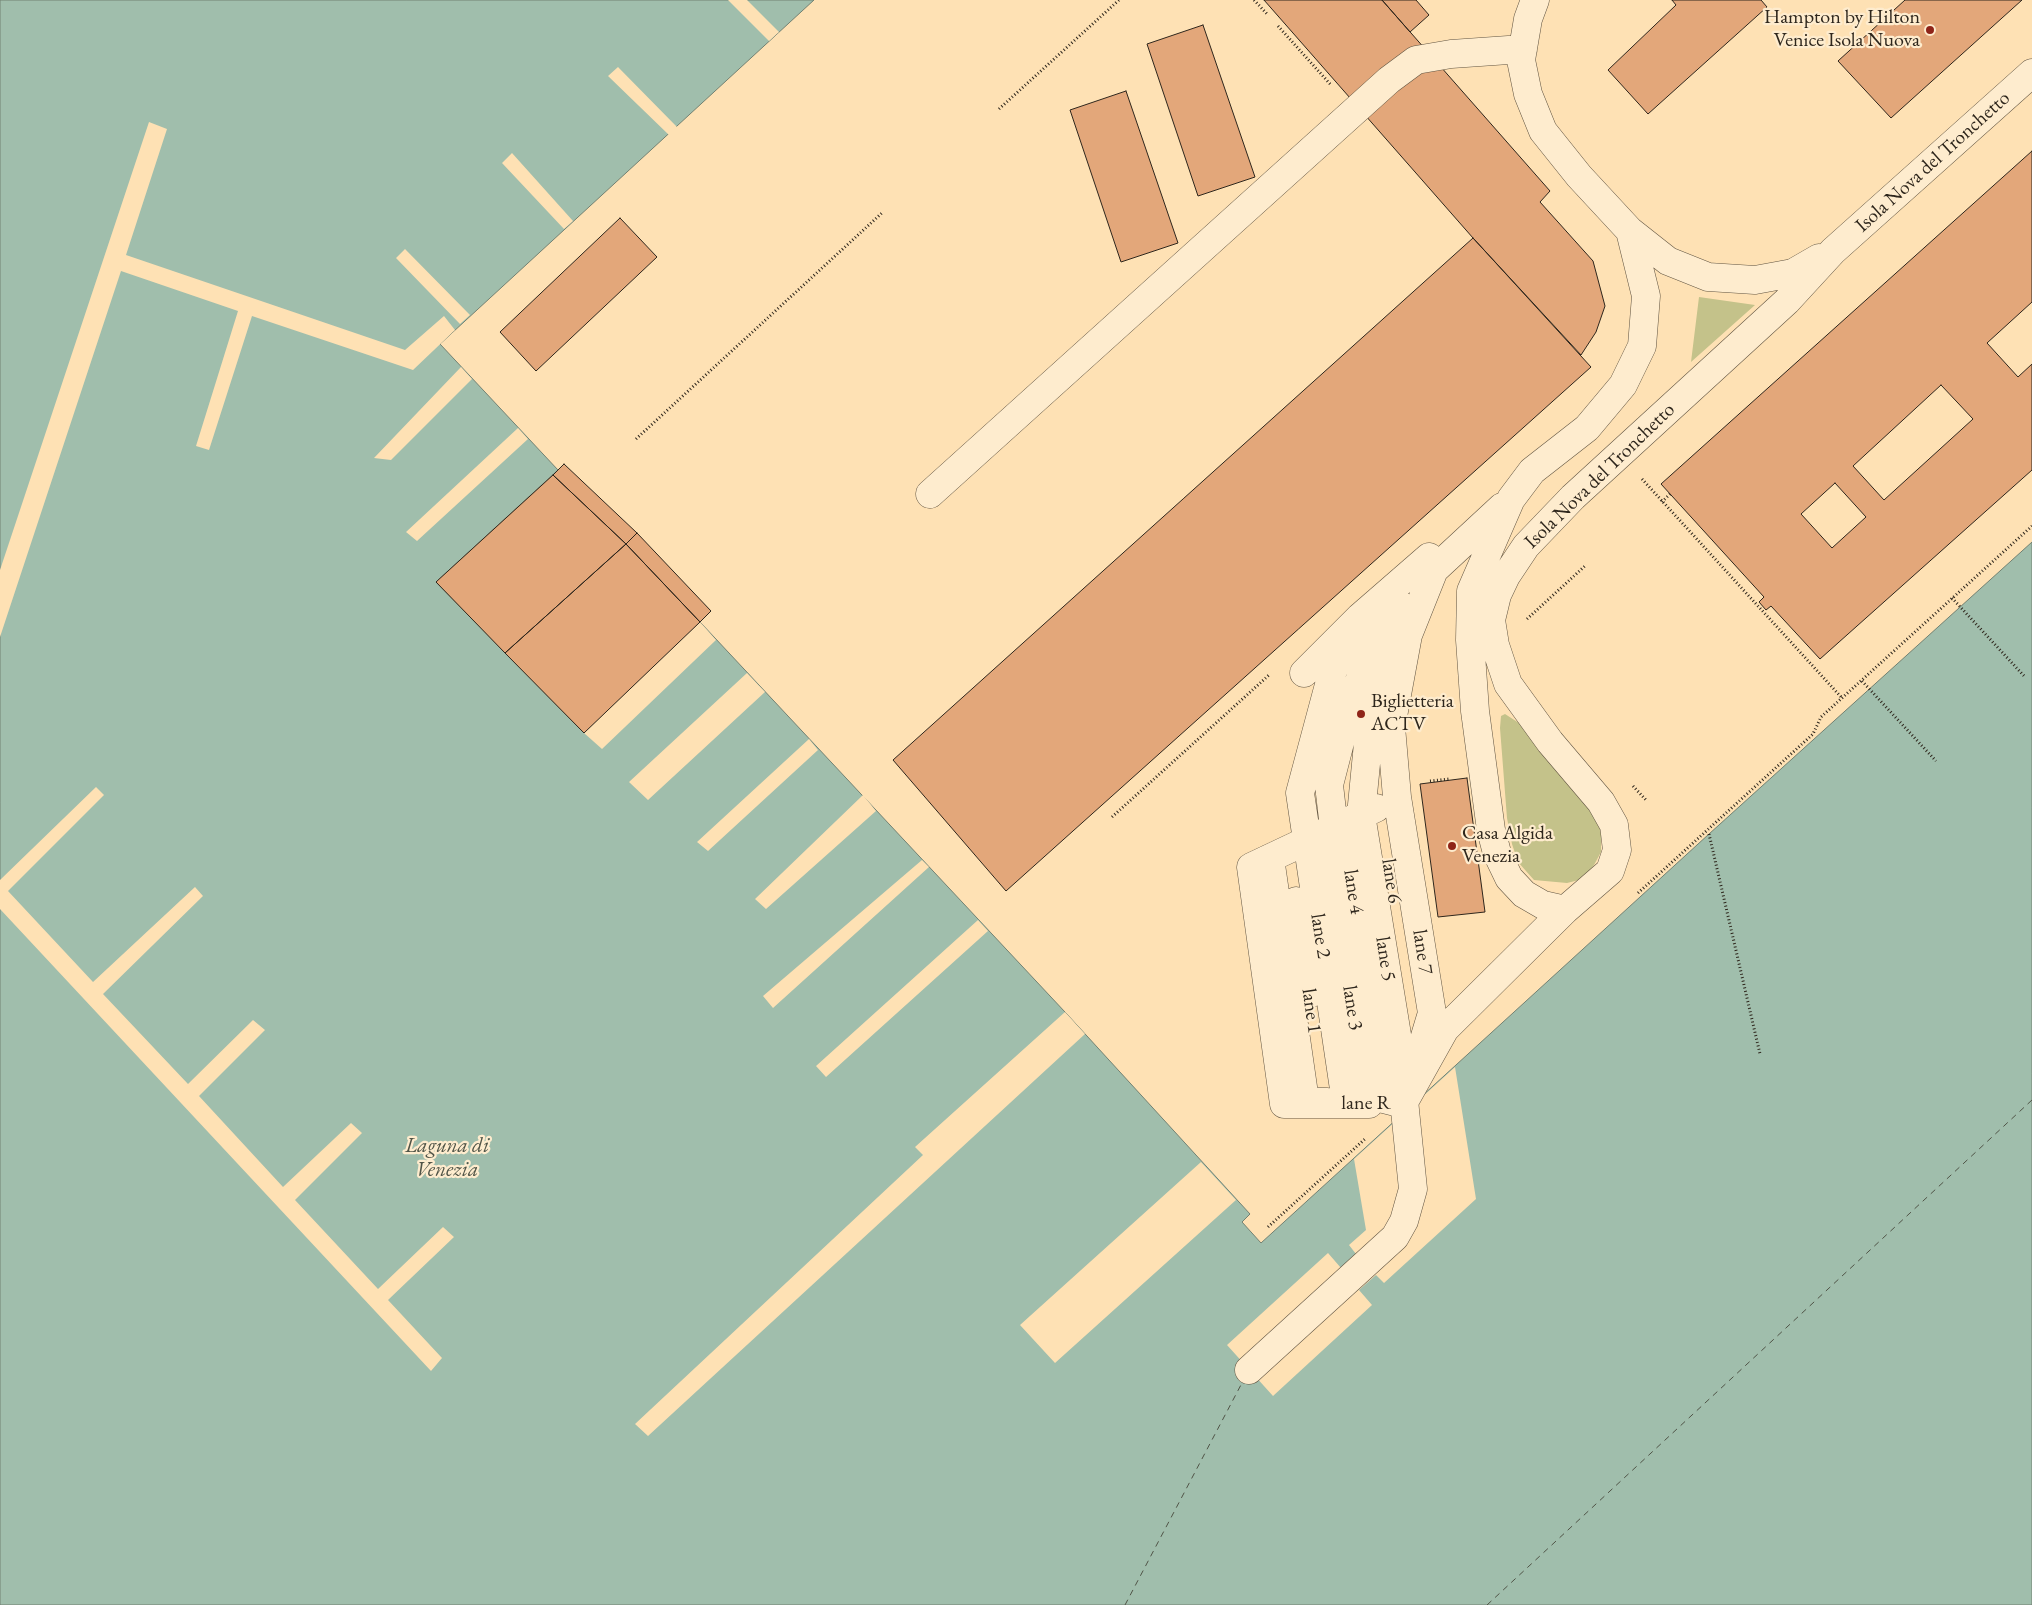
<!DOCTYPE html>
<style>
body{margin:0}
canvas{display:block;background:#fee1b4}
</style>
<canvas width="2032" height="1605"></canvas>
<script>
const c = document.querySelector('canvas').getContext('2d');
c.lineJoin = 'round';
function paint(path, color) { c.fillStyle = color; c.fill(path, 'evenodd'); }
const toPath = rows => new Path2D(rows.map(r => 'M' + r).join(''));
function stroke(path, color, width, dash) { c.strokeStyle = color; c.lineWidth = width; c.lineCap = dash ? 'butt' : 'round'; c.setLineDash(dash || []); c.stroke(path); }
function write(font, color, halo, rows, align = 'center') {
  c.font = font + ' "EB Garamond",serif'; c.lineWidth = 4.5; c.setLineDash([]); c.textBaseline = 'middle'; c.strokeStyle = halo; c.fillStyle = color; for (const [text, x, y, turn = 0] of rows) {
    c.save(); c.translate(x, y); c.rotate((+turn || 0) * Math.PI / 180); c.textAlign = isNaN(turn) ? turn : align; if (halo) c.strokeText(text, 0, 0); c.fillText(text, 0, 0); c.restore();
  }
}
paint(toPath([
 [1699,297,1755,305,1691,362],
 [1505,714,1519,723,1582,795,1601,829,1601,852,1594,865,1583,879,1567,883,1534,880,1518,862,1512,844,1507,818,1500,728,1501,716]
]), '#c4c28a');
const water = toPath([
 [0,0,814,0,440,344,558,470,436,582,584,733,700,622,1065,1012,1250,1214,1242,1222,1261,1243,1709,834,2032,542,2032,1605,0,1605,0,0]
]);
paint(water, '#a0beac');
stroke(water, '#728172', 1);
paint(toPath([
 [728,0,747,0,779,32,769,41],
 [618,67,677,127,669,135,608,76],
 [149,122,167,129,126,255,405,350,444,316,455,330,413,370,252,316,209,450,196,446,238,311,121,271,0,637,0,570],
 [512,153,573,221,564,229,502,163],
 [405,249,470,315,460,324,396,258],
 [461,367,472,379,391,460,374,458],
 [518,428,528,439,417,541,406,532],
 [700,622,716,640,602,749,584,733],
 [747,673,765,692,648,800,629,782],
 [809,739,818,750,708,851,697,842],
 [96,787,104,795,8,891,93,982,195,887,203,896,103,994,188,1084,253,1020,265,1030,199,1096,283,1187,351,1123,362,1133,295,1200,378,1289,443,1227,454,1237,388,1300,442,1358,431,1371,0,909,0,880],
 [863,795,876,811,766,909,755,899],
 [922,860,929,867,773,1008,763,996],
 [978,920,988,931,826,1077,816,1066],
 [1065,1012,1085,1034,648,1436,635,1424,923,1155,915,1147],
 [1455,1067,1476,1199,1384,1283,1376,1275,1359,1290,1372,1305,1273,1396,1227,1345,1328,1253,1341,1268,1356,1254,1349,1245,1366,1230,1354,1159],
 [1201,1162,1236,1200,1055,1363,1020,1325]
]), '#fee1b4');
stroke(toPath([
 [1125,1605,1243,1381],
 [1487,1605,2032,1100]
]), '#505447', 1, [6, 5]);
const building = toPath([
 [1264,0,1382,0,1550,191,1540,202,1593,261,1605,306,1596,332,1581,355,1473,238,1264,0],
 [1382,0,1416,0,1429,15,1410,32,1382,0],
 [1672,0,1761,0,1767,7,1648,114,1608,70,1676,5,1672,0],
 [1905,0,2022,0,1891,118,1838,61,1905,0],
 [1203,25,1255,177,1198,196,1147,44,1203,25],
 [1126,91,1178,243,1121,262,1070,110,1126,91],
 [2032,151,2032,302,1987,343,2018,377,2032,364,2032,470,1820,659,1771,606,1766,610,1759,602,1764,597,1661,484,2032,151],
 [1941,385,1973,419,1884,500,1853,466,1941,385],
 [1835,483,1866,517,1832,548,1801,514,1835,483],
 [620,218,657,257,536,371,500,332,620,218],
 [1473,238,1591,367,1006,891,893,760,1473,238],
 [564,464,637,533,626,544,553,475,564,464],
 [553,475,626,544,505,653,436,582,553,475],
 [637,533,711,611,700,622,626,544,637,533],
 [626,544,700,622,584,733,505,653,626,544],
 [1467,778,1485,912,1438,917,1420,784,1467,778]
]);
paint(building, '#e3a77a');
stroke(building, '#2e261c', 1);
const minor = toPath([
 [1535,0,1528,19,1521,60,1528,94,1543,131,1579,176,1630,231,1668,261,1708,277,1755,280,1793,273,1819,258],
 [930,494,1389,80,1416,60,1451,54,1523,49],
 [1420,583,1502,507],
 [1399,604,1352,636,1333,670,1300,793,1344,1089,1403,1104],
 [1304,673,1360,617,1429,557],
 [1342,824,1379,1056,1397,1091],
 [1334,828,1329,785,1346,719,1366,661,1384,631],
 [1323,833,1362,1071,1396,1098],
 [1270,858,1305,1101,1327,1102],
 [1296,901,1309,994],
 [1565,910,1543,905,1524,894,1509,878,1497,853,1491,830,1475,711,1470,640,1471,591,1511,499,1532,471,1587,428,1623,385,1642,346,1646,296,1630,231],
 [1420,1053,1432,1013,1397,797,1391,727,1408,635,1434,570],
 [1369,1104,1284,1104,1251,867,1376,808],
 [1403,1104,1445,1029,1565,910,1610,871,1617,850,1614,825,1601,802,1550,742,1508,684,1495,645,1491,620,1497,595,1506,576,1526,546,1573,497,1787,301,1833,251,2032,73],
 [1249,1370,1395,1237,1404,1221,1413,1189,1398,1041,1361,815,1370,723,1399,604]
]);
stroke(minor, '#625542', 29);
stroke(toPath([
 [1254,0,1268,15],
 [1278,26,1331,85],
 [999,109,1119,0],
 [636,439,883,212],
 [1642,479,1842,698],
 [1662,502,1670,494],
 [1952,598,2025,677],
 [1527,619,1586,565],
 [1862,681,1936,761],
 [1430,781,1449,779],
 [1633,786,1646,800],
 [1112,817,1269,675],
 [1709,834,1760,1054],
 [1638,893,1813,734,1821,717,2032,526],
 [1268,1227,1366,1138]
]), '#2e261c', 3, [1, 2.5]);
stroke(minor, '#feecce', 28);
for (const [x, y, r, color] of [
 [1930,30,5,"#8f2418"],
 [1361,714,5,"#8f2418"],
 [1452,846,5,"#8f2418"]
]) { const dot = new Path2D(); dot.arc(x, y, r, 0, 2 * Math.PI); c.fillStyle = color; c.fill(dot); stroke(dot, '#feecce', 2); }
write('20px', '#2e261c', '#feecce', [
 ["Hampton by Hilton",1920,18,"right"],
 ["Venice Isola Nuova",1920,41,"right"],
 ["Biglietteria",1371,702],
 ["ACTV",1371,725],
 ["Casa Algida",1462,834],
 ["Venezia",1462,857]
], 'left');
write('20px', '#2e261c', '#feecce', [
 ["Isola Nova del Tronchetto",1933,162,-42],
 ["Isola Nova del Tronchetto",1600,476,-44],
 ["lane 6",1391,881,81],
 ["lane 4",1353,892,81],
 ["lane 2",1320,936,81],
 ["lane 7",1422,952,81],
 ["lane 5",1385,959,81],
 ["lane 3",1352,1008,81],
 ["lane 1",1311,1011,82],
 ["lane R",1366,1104]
]);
write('italic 21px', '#505447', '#feecce', [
 ["Laguna di",447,1146],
 ["Venezia",447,1170]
]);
</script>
